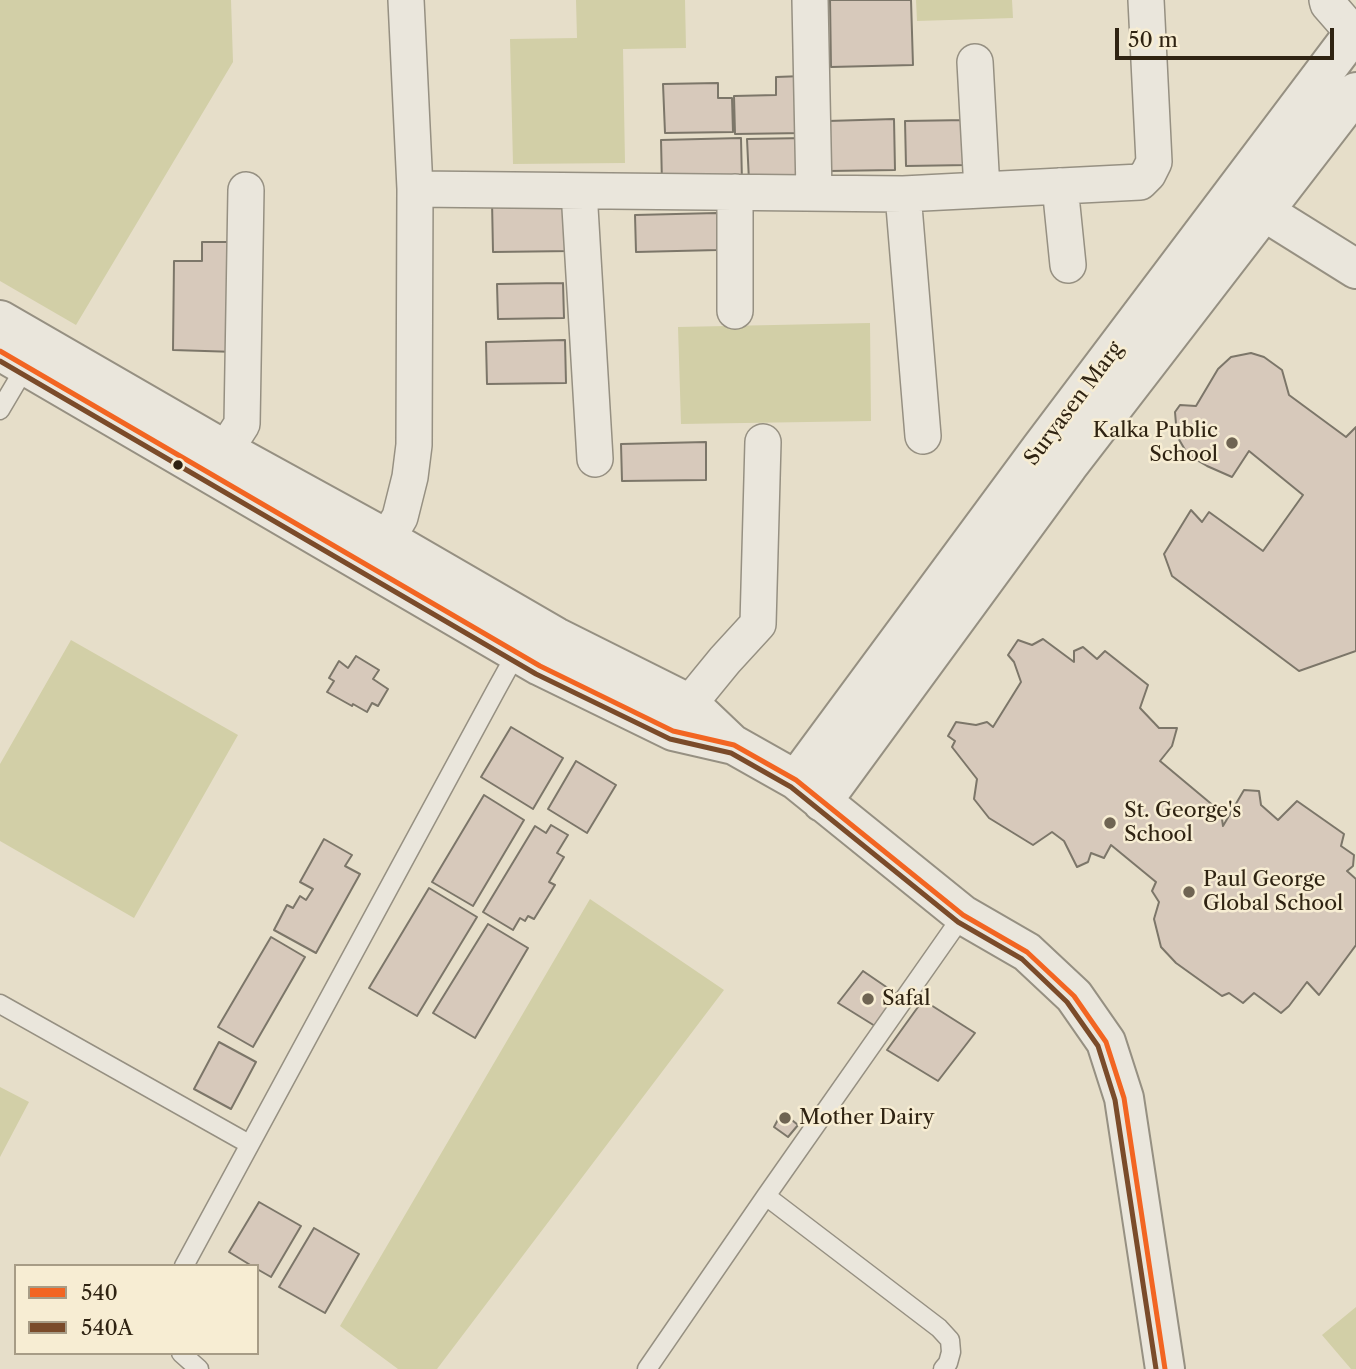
<!DOCTYPE html>
<style>
body{margin:0}
#map{position:relative;width:1356px;height:1369px;overflow:hidden;background:#e6dec9;font-family:"Libre Caslon Text",serif}
canvas{display:block}
.legend{position:absolute;left:14px;top:1264px;width:245px;height:91px;box-sizing:border-box;background:#f7edd3;border:2px solid #a79c86;margin:0;padding:9px 12px;list-style:none;font-size:21px;color:#2f2312}
.legend li{display:flex;align-items:center;gap:14px;height:35px}
.legend b{width:35px;border:2px solid #a79c86}
.scale{position:absolute;left:1115px;top:28px;width:219px;height:32px;box-sizing:border-box;border:4px solid #2f2312;border-top:0;padding-left:9px;font-size:21px;line-height:24px;white-space:nowrap;color:#2f2312;-webkit-text-stroke:5px #f7edd3;paint-order:stroke}
</style>
<div id="map">
<canvas width="1356" height="1369"></canvas>
<ul class="legend">
<li><b style="height:9px;background:#f26522"></b>540</li>
<li><b style="height:9px;background:#7a4b2a"></b>540A</li>
</ul>
<div class="scale">50 m</div>
</div>
<script>
const c = document.querySelector('canvas').getContext('2d');
c.lineJoin = 'round';
function paint(path, color) { c.fillStyle = color; c.fill(path, 'evenodd'); }
const toPath = rows => new Path2D(rows.map(r => 'M' + r).join(''));
function stroke(path, color, width, dash) { c.strokeStyle = color; c.lineWidth = width; c.lineCap = dash ? 'butt' : 'round'; c.setLineDash(dash || []); c.stroke(path); }
function write(font, color, halo, rows, align = 'center') {
  c.font = font + ' "Libre Caslon Text",serif'; c.lineWidth = 5; c.setLineDash([]); c.textBaseline = 'middle'; c.strokeStyle = halo; c.fillStyle = color; for (const [text, x, y, turn = 0] of rows) {
    c.save(); c.translate(x, y); c.rotate((+turn || 0) * Math.PI / 180); c.textAlign = isNaN(turn) ? turn : align; if (halo) c.strokeText(text, 0, 0); c.fillText(text, 0, 0); c.restore();
  }
}
paint(toPath([
 [0,0,231,0,233,62,76,325,0,281],
 [576,0,685,0,686,48,623,49,625,163,513,164,510,39,577,38],
 [916,0,1012,0,1013,18,917,21],
 [870,323,871,421,681,424,678,327],
 [71,640,238,735,134,918,0,841,0,764],
 [590,899,724,990,437,1369,398,1369,340,1326],
 [0,1087,29,1102,0,1157],
 [1356,1307,1356,1369,1351,1369,1322,1335]
]), '#d2cfa7');
const building = toPath([
 [830,0,911,0,913,65,831,67,830,0],
 [803,76,805,133,735,134,734,96,776,95,776,77,803,76],
 [718,83,718,98,732,98,733,132,665,133,663,84,718,83],
 [894,119,895,170,829,171,828,121,894,119],
 [967,120,968,165,906,166,905,121,967,120],
 [741,138,742,182,662,184,661,140,741,138],
 [806,138,806,180,749,181,747,139,806,138],
 [571,199,572,251,493,252,492,201,571,199],
 [717,213,718,250,636,252,635,215,717,213],
 [202,242,228,242,236,352,173,350,174,261,202,261,202,242],
 [563,283,564,318,498,319,497,284,563,283],
 [565,340,566,383,487,384,486,342,565,340],
 [1251,353,1264,357,1282,370,1289,395,1346,437,1356,427,1356,651,1299,671,1172,576,1164,554,1191,510,1202,522,1209,512,1263,551,1303,495,1249,451,1232,477,1207,466,1188,455,1177,436,1175,412,1180,405,1196,406,1218,369,1231,357,1251,353],
 [706,442,706,480,622,481,621,444,706,442],
 [1043,639,1074,662,1074,651,1083,647,1097,659,1105,651,1148,685,1140,708,1159,728,1177,728,1172,746,1160,761,1221,812,1223,826,1244,790,1259,791,1261,805,1278,820,1297,801,1344,834,1341,846,1354,855,1353,866,1347,871,1356,879,1356,945,1319,995,1307,982,1289,1006,1281,1013,1254,993,1243,1003,1229,993,1222,996,1176,963,1161,947,1154,919,1159,902,1152,891,1156,882,1111,845,1104,858,1091,853,1088,862,1077,867,1064,841,1052,832,1033,845,989,818,974,799,977,779,952,747,955,741,948,736,956,722,976,725,987,722,993,727,1021,682,1014,662,1008,655,1018,640,1032,645,1043,639],
 [356,656,379,670,373,679,388,689,378,706,372,703,367,712,353,704,352,706,327,692,334,681,329,678,339,661,348,668,356,656],
 [511,727,563,758,533,809,481,777,511,727],
 [576,761,616,785,587,833,548,809,576,761],
 [484,795,524,820,473,906,432,882,484,795],
 [551,825,568,835,557,853,564,857,549,882,555,885,534,919,528,916,525,921,520,918,513,930,483,912,535,826,546,833,551,825],
 [324,839,352,855,345,866,360,874,316,953,274,930,287,905,293,908,300,896,306,900,313,889,300,882,324,839],
 [429,888,477,917,417,1016,369,988,429,888],
 [488,924,528,948,475,1038,433,1013,488,924],
 [271,937,305,957,253,1047,218,1027,271,937],
 [863,971,898,995,875,1026,838,1003,863,971],
 [923,1000,975,1033,938,1081,887,1050,923,1000],
 [219,1042,256,1062,231,1109,194,1089,219,1042],
 [782,1112,798,1125,788,1137,774,1127,782,1112],
 [259,1202,301,1226,271,1277,257,1269,257,1266,252,1266,229,1252,259,1202],
 [314,1228,359,1254,325,1313,279,1287,314,1228]
]);
paint(building, '#d7c9bb');
stroke(building, '#7c7669', 2);
const service = toPath([
 [0,410,26,366],
 [0,1004,249,1144],
 [766,1196,939,1328,950,1340,951,1352,948,1363,943,1369],
 [184,1266,496,690,517,652],
 [181,1353,199,1369],
 [647,1369,766,1196,963,915]
]);
const minor = toPath([
 [810,0,814,193],
 [1327,0,1328,4,1356,36],
 [975,62,982,190],
 [1060,186,1068,265],
 [415,189,903,194,1140,182,1148,174,1154,162,1146,0],
 [579,191,595,459],
 [735,192,735,311],
 [903,194,923,436],
 [210,474,242,424,246,190],
 [387,539,400,517,410,477,414,445,415,189,406,0],
 [676,727,698,693,725,660,758,624,763,442]
]);
const tertiary = toPath([
 [1244,199,1356,269],
 [0,320,225,450,387,539,556,637,690,704,732,744],
 [0,351,540,666,673,731,734,745,796,780,963,915,1027,952,1074,996,1106,1042,1124,1098,1165,1369],
 [796,780,1041,448,1356,30],
 [822,802,1068,466,1356,92]
]);
stroke(service, '#969082', 21);
stroke(minor, '#969082', 38);
stroke(tertiary, '#969082', 42);
stroke(service, '#eae6dc', 18);
stroke(minor, '#eae6dc', 35);
stroke(tertiary, '#eae6dc', 38);
stroke(toPath([
 [0,351,540,666,673,731,734,745,796,780,963,915,1027,952,1074,996,1106,1042,1124,1098,1165,1369]
]), '#f26522', 5);
stroke(toPath([
 [0,361,536,674,670,739,731,753,791,787,958,922,1022,959,1067,1002,1098,1046,1115,1100,1156,1369]
]), '#7a4b2a', 5);
for (const [x, y, r, color] of [
 [1232,443,7,"#6f6452"],
 [178,465,6,"#2f2312"],
 [1110,823,7,"#6f6452"],
 [1189,892,7,"#6f6452"],
 [868,999,7,"#6f6452"],
 [785,1118,7,"#6f6452"]
]) { const dot = new Path2D(); dot.arc(x, y, r, 0, 2 * Math.PI); c.fillStyle = color; c.fill(dot); stroke(dot, '#f7edd3', 2.5); }
write('21px', '#2f2312', '#f7edd3', [
 ["Suryasen Marg",1074,404,-53]
]);
write('21px', '#2f2312', '#f7edd3', [
 ["Kalka Public",1218,431,"right"],
 ["School",1218,455,"right"],
 ["St. George's",1124,811],
 ["School",1124,835],
 ["Paul George",1203,880],
 ["Global School",1203,904],
 ["Safal",882,999],
 ["Mother Dairy",799,1118]
], 'left');
</script>
